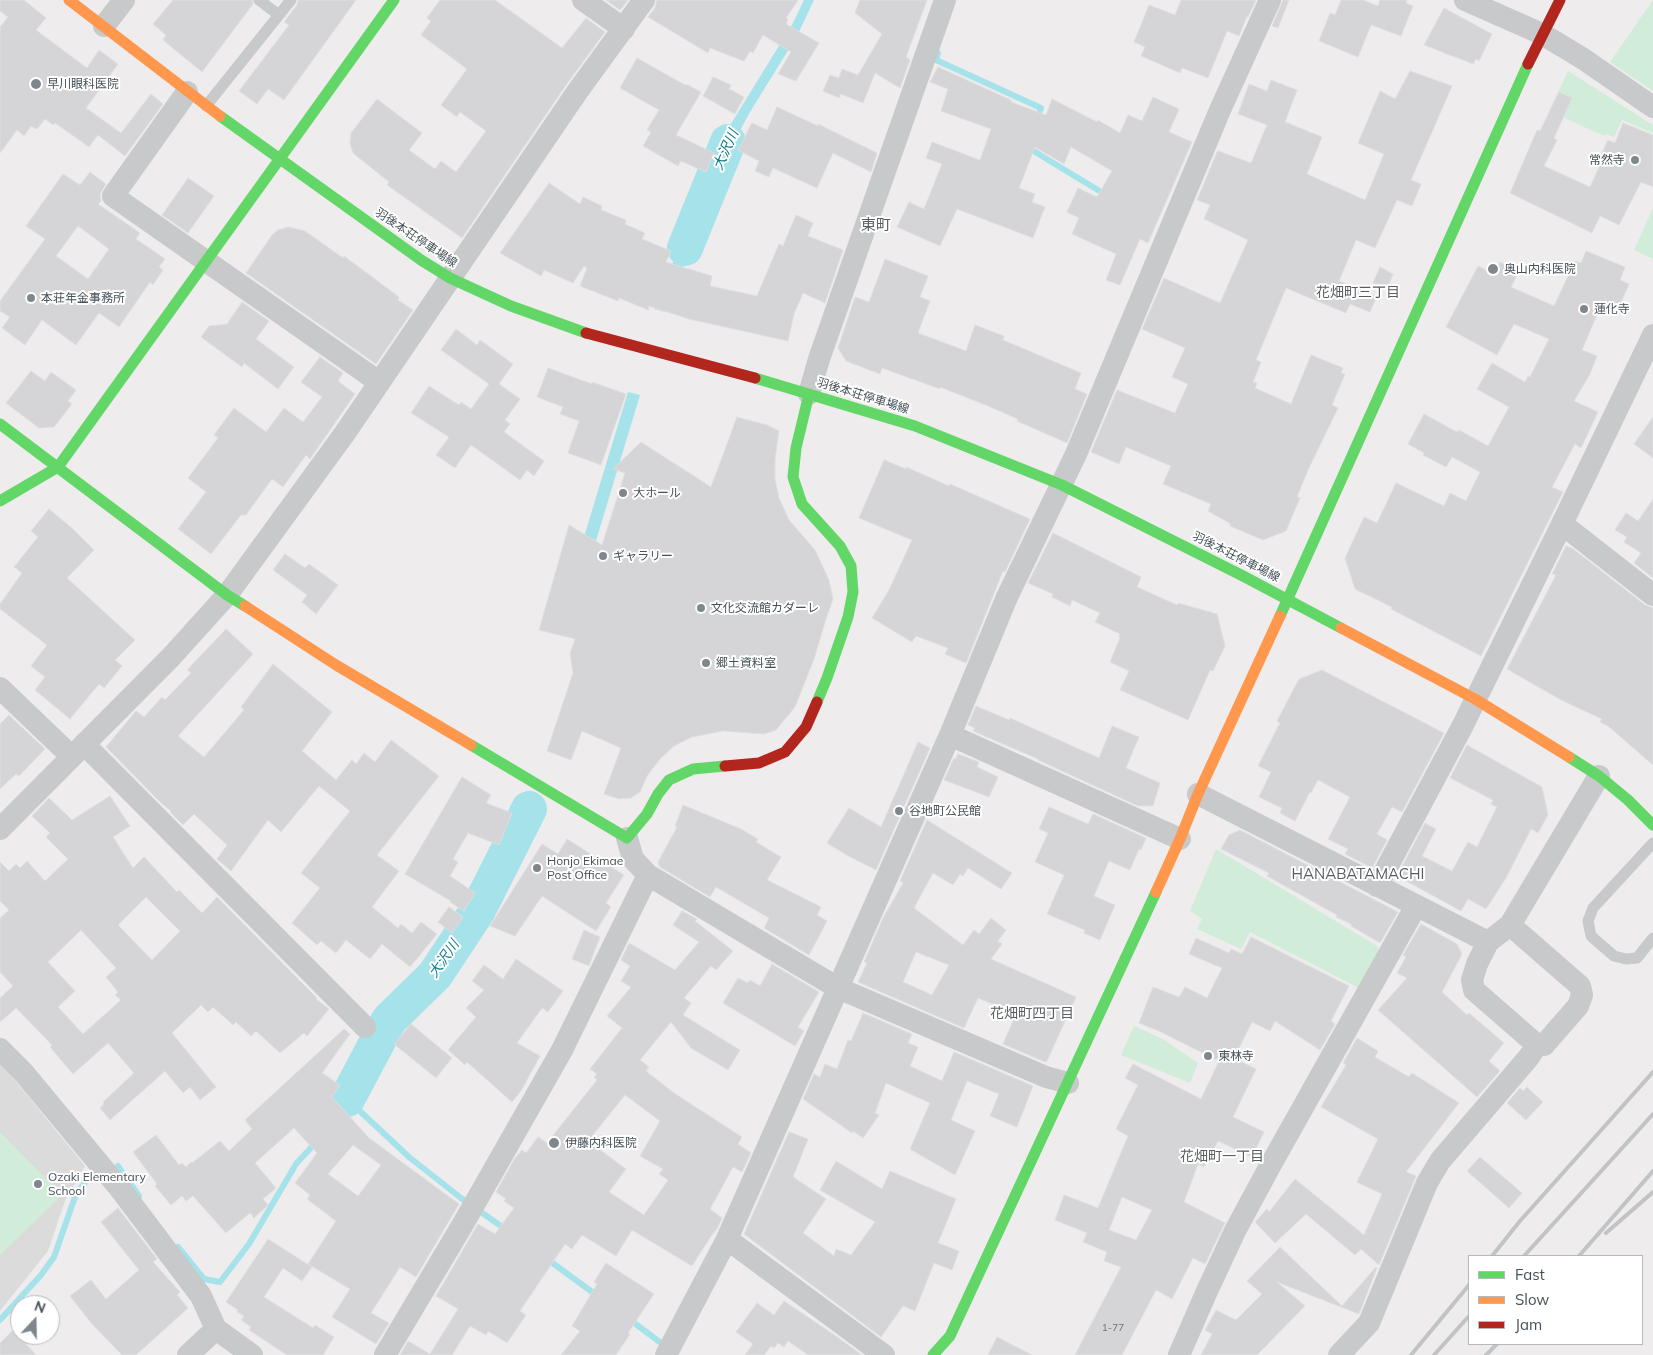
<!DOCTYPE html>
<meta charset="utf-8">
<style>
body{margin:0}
#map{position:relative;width:1653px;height:1355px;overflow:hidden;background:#eeeced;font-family:Mulish,sans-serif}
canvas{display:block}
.legend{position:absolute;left:1468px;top:1255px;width:175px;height:90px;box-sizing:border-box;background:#fff;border:1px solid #b5b9bc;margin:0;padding:6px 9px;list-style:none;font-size:15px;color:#455158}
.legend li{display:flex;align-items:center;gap:10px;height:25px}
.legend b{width:25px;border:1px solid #b5b9bc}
.north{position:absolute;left:10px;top:1295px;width:50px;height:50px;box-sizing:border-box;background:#fff;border:1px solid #b5b9bc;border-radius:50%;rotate:21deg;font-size:14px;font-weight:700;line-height:20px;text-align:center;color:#455158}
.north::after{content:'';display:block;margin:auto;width:18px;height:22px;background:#80878c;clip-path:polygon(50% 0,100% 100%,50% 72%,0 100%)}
</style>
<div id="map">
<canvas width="1653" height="1355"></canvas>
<ul class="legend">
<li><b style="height:6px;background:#63d668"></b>Fast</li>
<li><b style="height:6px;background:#ff974d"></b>Slow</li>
<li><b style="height:6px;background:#b3261e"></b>Jam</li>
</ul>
<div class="north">N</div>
</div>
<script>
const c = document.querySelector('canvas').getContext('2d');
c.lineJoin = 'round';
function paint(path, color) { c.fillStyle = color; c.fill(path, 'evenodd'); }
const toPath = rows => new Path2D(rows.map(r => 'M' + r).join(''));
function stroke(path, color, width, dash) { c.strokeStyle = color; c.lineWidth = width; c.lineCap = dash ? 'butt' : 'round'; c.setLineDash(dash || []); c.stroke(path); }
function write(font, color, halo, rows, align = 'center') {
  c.font = font + ' Mulish,"Noto Sans JP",sans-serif'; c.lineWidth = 4; c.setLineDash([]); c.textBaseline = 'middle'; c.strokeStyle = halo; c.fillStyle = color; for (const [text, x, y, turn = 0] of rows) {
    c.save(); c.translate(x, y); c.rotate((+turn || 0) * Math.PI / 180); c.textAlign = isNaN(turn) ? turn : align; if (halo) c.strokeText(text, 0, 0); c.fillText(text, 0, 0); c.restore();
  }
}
paint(toPath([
 [0,1062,85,1166,65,1201,48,1251,0,1311]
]), '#dcdbdc');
paint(toPath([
 [1653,0,1653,91,1610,62],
 [1568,71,1653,125,1653,133,1622,120,1614,137,1605,134,1604,136,1549,111],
 [1653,208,1653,259,1634,250],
 [1216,849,1377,946,1379,951,1359,988,1250,932,1241,949,1197,929,1202,919,1190,911],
 [1134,1026,1163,1039,1198,1063,1190,1083,1121,1055],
 [0,1132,62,1195,0,1255]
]), '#d1edd9');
paint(toPath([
 [804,0,814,0,797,36,750,112,732,145,714,189,704,186,726,132,793,23],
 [699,199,710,203,665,312,654,309],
 [628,392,640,395,592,554,580,550]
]), '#a6e2ea');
stroke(toPath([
 [938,53,936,60,1041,108,1037,120],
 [1027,147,1106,195],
 [338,1113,347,1099,409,1157,461,1198,508,1231],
 [118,1166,139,1196],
 [178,1247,204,1279,220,1282,249,1244,296,1164,317,1141],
 [547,1259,599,1297],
 [629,1319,665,1346],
 [0,1320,41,1275,54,1257,76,1194,90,1176]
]), '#a6e2ea', 6);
stroke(toPath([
 [685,248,728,142],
 [347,1099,389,1020,435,975,478,910,529,809]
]), '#a6e2ea', 36);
const building = toPath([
 [0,0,24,0,46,18,36,30,87,68,99,50,118,64,86,108,121,133,151,94,163,104,125,156,98,135,89,147,55,123,53,125,45,119,37,129,31,126,24,136,17,130,0,153,0,27,8,17,0,11,0,0],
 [173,0,252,0,253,4,202,72,163,40,166,35,153,24,173,0],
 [298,0,356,0,284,100,268,89,257,104,239,91,289,25,284,22,297,5,298,0],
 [440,0,495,0,562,48,586,18,605,32,566,85,462,238,387,185,389,182,353,153,350,143,351,133,377,99,422,133,409,150,435,169,441,161,456,172,486,131,460,112,457,117,441,105,467,69,421,35,431,21,427,18,440,0],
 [606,0,628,0,620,10,606,0],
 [657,0,798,0,786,18,788,19,786,24,819,43,796,81,778,74,791,52,763,35,753,53,750,51,744,61,710,48,708,53,648,17,655,8,657,0],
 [860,0,927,0,906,57,910,60,900,88,875,73,863,103,841,94,839,98,823,91,830,75,839,78,842,69,858,75,882,34,855,13,860,0],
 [1181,0,1256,0,1248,17,1247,16,1239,36,1227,31,1208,78,1182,68,1180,73,1141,56,1145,47,1134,42,1149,5,1175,15,1181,0],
 [1283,0,1289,0,1278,28,1272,26,1283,0],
 [1341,0,1363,0,1378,6,1380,0,1407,0,1406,3,1413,6,1401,36,1371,25,1358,57,1319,41,1330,13,1335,15,1341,0],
 [1444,8,1492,34,1479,61,1476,59,1473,64,1424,45,1444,8],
 [637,58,685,85,686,84,701,92,676,135,714,153,706,172,681,161,678,166,643,146,651,132,647,130,659,110,620,88,637,58],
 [938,67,1011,100,1011,102,1046,115,1052,99,1097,122,1098,120,1120,133,1128,115,1142,121,1153,97,1179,109,1169,132,1192,142,1148,243,1140,239,1120,285,1106,280,1116,254,1072,234,1079,218,1067,212,1078,188,1097,197,1112,171,1071,147,1064,164,1035,147,1019,188,1035,194,1032,202,1045,207,1033,238,957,209,940,246,897,227,909,202,924,209,942,164,926,158,932,142,980,160,991,129,941,111,948,89,930,82,938,67],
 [1410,71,1452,86,1411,180,1421,184,1412,206,1397,200,1375,248,1356,240,1339,281,1377,296,1370,312,1350,304,1346,313,1286,288,1256,360,1261,362,1253,382,1257,383,1255,388,1291,404,1311,355,1343,368,1341,373,1345,374,1332,405,1338,408,1308,470,1297,497,1300,498,1286,531,1263,540,1230,526,1231,524,1208,511,1211,504,1163,484,1171,466,1126,447,1119,464,1091,452,1117,390,1175,413,1188,384,1172,377,1185,348,1142,329,1164,278,1220,303,1248,240,1204,219,1210,205,1197,200,1217,152,1218,151,1251,163,1267,125,1238,114,1249,84,1267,91,1271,80,1297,90,1285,122,1322,137,1307,174,1365,200,1384,154,1358,143,1380,91,1395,99,1410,71],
 [713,77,731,85,729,89,744,97,735,114,703,96,713,77],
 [1559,92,1572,98,1554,138,1557,140,1544,166,1590,187,1604,156,1601,155,1608,140,1615,143,1623,123,1653,135,1653,187,1641,182,1619,225,1600,216,1592,233,1510,193,1537,130,1540,131,1559,92],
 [777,107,818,126,818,124,877,153,871,172,833,153,817,188,773,168,769,177,755,171,759,161,738,150,752,123,767,130,777,107],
 [90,172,106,184,100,194,101,201,98,204,140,233,136,239,165,259,159,267,163,270,153,285,150,282,119,327,99,313,76,345,42,320,25,345,2,328,10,317,0,311,0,301,45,239,26,226,63,174,80,185,90,172],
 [78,226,109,249,88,279,56,256,78,226],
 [188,178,214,196,188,233,162,215,188,178],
 [549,183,580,204,583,197,602,206,601,210,626,220,625,224,645,233,642,239,671,251,666,262,712,276,710,286,757,296,779,244,783,246,796,215,813,223,808,236,843,250,825,303,803,293,794,314,788,341,689,319,649,306,648,310,619,298,618,301,580,286,587,268,584,266,573,283,544,270,541,276,500,253,549,183],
 [289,227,305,231,343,258,344,256,399,297,398,300,413,310,376,364,246,273,272,235,278,230,289,227],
 [1586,251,1625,267,1620,280,1629,284,1615,316,1599,310,1582,350,1597,356,1590,374,1574,401,1598,412,1581,448,1575,444,1552,487,1563,492,1481,656,1391,609,1392,607,1355,589,1345,558,1364,517,1377,523,1396,483,1444,506,1450,493,1466,501,1480,472,1452,457,1446,467,1423,455,1424,453,1408,444,1424,414,1457,432,1459,430,1488,446,1509,407,1477,389,1492,363,1525,382,1528,376,1530,377,1549,339,1514,324,1497,355,1446,327,1478,266,1494,274,1500,262,1519,272,1511,287,1554,306,1575,261,1581,263,1586,251],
 [885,259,928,276,920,297,930,301,918,333,966,351,975,325,1004,336,1003,340,1081,373,1075,389,1087,394,1067,443,1017,421,1018,419,988,406,940,387,940,389,882,368,880,374,846,361,838,348,855,297,869,302,885,259],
 [1380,267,1393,274,1387,289,1373,283,1380,267],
 [242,302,269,321,256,339,294,367,278,389,244,363,242,367,201,337,209,326,227,324,242,302],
 [456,329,477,345,480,340,513,364,499,384,520,399,505,420,510,424,504,432,544,461,534,476,527,470,520,480,471,445,455,468,436,455,449,437,411,413,429,386,459,405,461,402,471,409,489,384,441,350,456,329],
 [320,357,343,373,338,381,355,394,310,459,306,455,283,487,272,479,246,515,241,515,211,554,178,529,206,492,188,478,218,438,214,435,234,408,266,432,284,408,303,422,322,397,301,382,320,357],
 [548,368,592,384,592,382,626,394,601,465,568,453,579,421,560,414,563,407,537,397,548,368],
 [31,371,45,381,51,372,76,390,68,401,72,404,54,427,39,428,6,403,31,371],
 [737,417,767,425,779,431,775,459,775,479,779,498,789,520,815,550,829,580,833,599,826,619,814,659,795,707,776,730,764,734,723,731,692,737,674,746,660,759,647,776,640,792,631,798,619,799,604,794,621,748,582,731,571,760,547,751,573,673,570,654,575,639,539,630,569,525,602,545,625,473,613,469,641,442,711,487,737,417],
 [1653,417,1653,458,1634,444,1653,417],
 [884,460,906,469,906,467,949,486,950,484,1030,519,1005,572,1003,571,966,663,945,654,948,648,916,636,912,642,872,618,889,590,912,540,859,518,884,460],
 [1653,499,1653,578,1634,563,1641,553,1624,542,1627,537,1615,530,1626,513,1638,521,1653,499],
 [49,509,73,529,94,550,67,578,135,640,115,660,122,666,104,688,99,684,70,719,35,690,45,677,31,666,47,645,0,609,0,604,22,573,14,567,38,537,31,531,49,509],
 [1053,533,1141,577,1137,587,1177,605,1178,603,1217,614,1225,646,1213,671,1210,670,1188,720,1120,690,1129,671,1110,662,1120,638,1119,637,1120,634,1095,622,1100,613,1072,600,1070,606,1052,597,1053,594,1028,583,1053,533],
 [1566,546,1572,548,1645,605,1653,608,1653,765,1608,726,1600,722,1602,719,1561,700,1507,669,1556,575,1552,574,1566,546],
 [285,554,305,568,309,564,338,585,316,614,302,602,307,595,273,570,285,554],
 [226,629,253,654,178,736,204,757,244,710,241,707,273,664,332,712,302,751,336,780,352,760,356,764,364,753,375,762,391,740,439,776,377,855,399,871,372,907,398,928,401,924,412,933,421,922,437,934,410,967,382,944,370,959,346,940,336,953,321,941,317,945,292,923,320,888,301,873,350,811,319,786,281,832,268,820,231,871,217,859,227,845,194,814,183,825,170,812,171,811,160,802,106,747,136,711,144,717,162,697,165,700,191,673,187,670,226,629],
 [1322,670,1444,733,1402,812,1392,807,1377,834,1387,840,1372,868,1345,854,1348,849,1328,839,1350,797,1318,780,1311,793,1310,792,1295,821,1280,813,1282,808,1259,797,1271,772,1258,766,1280,723,1277,721,1299,679,1322,670],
 [976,706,1009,720,1010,718,1099,758,1112,726,1139,737,1126,768,1160,783,1153,806,1138,806,1038,760,1038,759,973,731,975,728,968,725,976,706],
 [9,715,45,749,19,776,16,774,0,789,0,724,9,715],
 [918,742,930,748,876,870,850,857,827,843,849,808,881,827,918,742],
 [1467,745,1542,787,1548,815,1538,833,1531,829,1506,878,1486,909,1468,899,1461,911,1397,876,1425,823,1436,829,1422,856,1452,871,1468,842,1477,847,1497,807,1491,804,1493,800,1450,778,1467,745],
 [958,754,979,762,977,767,998,777,989,797,944,780,954,758,956,759,958,754],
 [462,777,491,795,486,803,512,813,499,845,468,833,453,859,458,862,450,876,475,893,464,911,450,902,451,901,405,874,462,777],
 [110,796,130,826,113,837,133,868,144,857,177,892,179,890,202,913,217,897,317,998,316,999,329,1009,307,1036,304,1033,280,1053,256,1031,251,1036,236,1022,233,1025,213,1007,208,1012,201,1005,172,1033,216,1087,200,1100,190,1087,183,1093,165,1071,110,1120,100,1108,104,1104,103,1102,134,1073,108,1043,73,1074,50,1047,52,1045,16,1008,0,1022,0,998,13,986,0,972,0,918,9,910,0,901,0,862,9,871,16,864,20,868,27,861,45,881,68,859,46,837,50,833,32,816,49,798,72,820,110,796],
 [146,897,180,931,152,960,118,925,146,897],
 [81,930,116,968,106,977,118,992,115,995,121,1000,83,1034,58,1007,75,991,48,962,81,930],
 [683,805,741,829,758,839,756,842,781,857,767,880,821,907,817,915,827,921,809,955,764,928,769,918,716,887,710,897,660,867,658,862,677,827,675,826,683,805],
 [1049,807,1088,824,1093,814,1146,838,1141,850,1139,849,1130,870,1109,861,1094,896,1115,905,1100,940,1084,933,1085,930,1047,914,1064,875,1035,862,1048,833,1039,829,1049,807],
 [927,820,1012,873,1001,889,968,868,963,876,960,874,953,885,933,873,914,908,963,945,974,930,979,934,991,918,1006,930,998,941,1002,944,991,959,1076,997,1047,1061,1045,1062,1003,1044,1016,1014,978,998,964,1028,858,982,867,963,864,962,883,918,903,883,900,881,927,820],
 [916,952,949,965,932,995,903,982,916,952],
 [1240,830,1398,912,1380,943,1351,926,1351,924,1336,917,1337,915,1267,876,1269,873,1221,849,1229,835,1240,830],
 [567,839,624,875,606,903,611,907,596,931,542,896,515,936,490,926,542,844,558,854,567,839],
 [449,907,463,917,452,933,438,922,449,907],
 [682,911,697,919,695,921,733,951,716,970,711,966,684,998,691,1003,683,1015,740,1050,728,1070,691,1048,671,1022,640,1060,649,1067,646,1071,674,1093,742,1137,738,1144,751,1153,742,1172,733,1167,710,1209,722,1218,717,1229,711,1236,692,1266,632,1230,616,1256,582,1235,572,1249,565,1244,520,1311,526,1315,507,1343,488,1331,486,1335,470,1326,452,1355,400,1355,408,1341,430,1354,458,1309,436,1296,478,1224,495,1234,514,1208,504,1201,506,1199,496,1192,515,1158,522,1150,526,1153,538,1137,547,1143,597,1080,594,1077,597,1074,590,1069,622,1028,607,1016,631,987,621,981,630,966,621,960,629,943,675,970,699,942,673,925,682,911],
 [625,1095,660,1121,640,1156,663,1169,659,1174,668,1180,644,1215,609,1192,626,1169,588,1141,625,1095],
 [1421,924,1457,944,1462,954,1442,992,1467,1015,1469,1013,1504,1043,1489,1061,1500,1071,1477,1097,1378,1010,1407,978,1397,973,1406,957,1403,955,1421,924],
 [584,930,600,937,589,966,572,959,584,930],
 [1251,937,1349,986,1331,1021,1335,1024,1320,1050,1275,1021,1270,1031,1252,1022,1234,1058,1256,1069,1233,1117,1264,1132,1252,1157,1218,1141,1204,1167,1198,1164,1184,1202,1225,1223,1205,1264,1193,1258,1172,1299,1156,1290,1122,1355,1075,1355,1121,1267,1104,1261,1107,1252,1083,1242,1087,1233,1055,1220,1064,1195,1098,1208,1128,1136,1116,1129,1138,1085,1125,1078,1133,1064,1201,1099,1219,1061,1159,1031,1139,1023,1153,987,1179,997,1185,987,1207,998,1222,968,1189,954,1196,938,1229,953,1231,949,1242,954,1251,937],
 [1122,1197,1152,1210,1136,1240,1109,1230,1122,1197],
 [516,959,563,991,548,1012,542,1008,517,1043,540,1056,521,1091,512,1102,467,1062,465,1065,448,1050,476,1017,466,1008,484,990,472,981,484,965,503,979,516,959],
 [772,964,819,992,798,1027,804,1031,795,1046,723,1003,738,978,748,983,750,980,760,986,772,964],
 [863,1013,912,1034,908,1043,918,1047,910,1066,942,1081,954,1052,1033,1086,1017,1127,990,1116,999,1094,967,1081,951,1120,975,1131,955,1175,910,1149,930,1103,886,1083,875,1113,879,1115,863,1138,853,1131,852,1133,803,1099,814,1074,820,1077,825,1064,837,1069,848,1040,851,1041,863,1013],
 [411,1024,452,1058,436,1078,394,1044,411,1024],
 [344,1029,350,1034,322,1073,340,1085,332,1097,369,1138,459,1204,416,1277,400,1267,371,1313,389,1323,376,1344,332,1317,350,1289,308,1264,336,1221,307,1199,310,1195,295,1183,317,1153,294,1128,255,1163,276,1188,263,1199,268,1205,254,1218,250,1213,226,1233,193,1196,186,1201,182,1196,171,1205,155,1186,157,1184,133,1152,156,1135,179,1165,182,1163,186,1167,191,1162,192,1163,220,1141,229,1151,252,1129,245,1120,344,1029],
 [353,1145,381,1165,358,1196,328,1174,353,1145],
 [1357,1038,1378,1051,1375,1057,1409,1077,1412,1073,1459,1103,1406,1172,1416,1176,1379,1265,1361,1249,1355,1255,1306,1214,1275,1243,1255,1222,1267,1209,1269,1212,1295,1179,1364,1235,1382,1194,1357,1182,1378,1139,1321,1107,1346,1065,1343,1063,1357,1038],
 [1527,1087,1543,1102,1526,1120,1507,1103,1520,1088,1523,1091,1527,1087],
 [789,1132,808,1139,793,1177,826,1199,803,1233,834,1256,836,1249,851,1255,875,1222,820,1190,836,1161,882,1189,890,1171,956,1199,938,1243,959,1251,952,1270,934,1263,915,1311,903,1306,881,1337,744,1234,789,1132],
 [1480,1157,1522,1193,1509,1208,1467,1171,1480,1157],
 [118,1208,157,1259,153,1262,180,1292,177,1295,188,1308,136,1355,122,1355,92,1324,70,1296,91,1280,106,1299,139,1270,101,1222,118,1208],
 [268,1239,312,1267,302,1281,283,1268,264,1297,313,1328,315,1325,334,1337,323,1355,287,1355,249,1330,251,1327,241,1320,244,1316,237,1312,238,1310,226,1302,268,1239],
 [1280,1247,1342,1306,1376,1267,1377,1268,1359,1314,1277,1282,1305,1306,1257,1355,1201,1355,1212,1334,1205,1330,1216,1310,1236,1320,1262,1294,1247,1281,1280,1247],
 [606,1263,654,1294,628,1333,630,1334,616,1355,561,1355,580,1331,572,1326,597,1284,594,1282,606,1263],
 [784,1301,833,1334,862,1355,808,1355,788,1341,784,1347,778,1343,774,1348,771,1346,764,1355,745,1355,753,1344,736,1332,757,1303,774,1315,784,1301],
 [13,1330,36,1355,0,1355,0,1343,13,1330],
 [997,1337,1032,1355,988,1355,997,1337]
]);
paint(building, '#d5d5d7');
stroke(building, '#dfdee0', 1);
stroke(toPath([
 [259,0,279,15],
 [206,106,291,0],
 [1653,843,1593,908,1588,921,1591,936,1614,956,1626,959,1637,958,1653,938]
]), '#c7c9cb', 11);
stroke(toPath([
 [583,0,624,29],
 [1465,0,1542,34,1582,58,1653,107],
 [104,26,124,0],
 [187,92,113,196,379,382],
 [809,394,819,359,945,0],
 [1562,524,1653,595],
 [0,688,71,756],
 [950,735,1180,839],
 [84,744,365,1027],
 [1198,794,1488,942],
 [0,829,171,657,227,595,345,433,577,92,644,0],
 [627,838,633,859,648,875,838,988,1046,1077,1068,1083],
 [1377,886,1462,727,1562,524,1653,335],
 [1510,925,1580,986,1582,995,1578,1006,1544,1045,1537,1045,1474,990,1472,980,1477,964,1488,942,1510,925,1599,776],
 [0,1049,23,1072,121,1190,201,1296,216,1329,252,1355],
 [727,1239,884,1355],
 [188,1355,216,1329],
 [385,1355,463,1224,562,1050,648,875],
 [666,1355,727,1239,950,735,1007,597,1076,454,1220,110,1270,0],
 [1179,1355,1207,1291,1235,1231,1270,1166,1416,906],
 [1339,1355,1369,1323,1427,1183,1440,1161,1529,1057,1537,1045]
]), '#c7c9cb', 22);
stroke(toPath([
 [220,116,421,260,450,278,511,306,586,333],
 [755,378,915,426,1062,485,1243,576,1341,628],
 [809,394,796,448,793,477,802,504,840,546,851,566,853,592,848,617,827,678,817,702],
 [0,424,227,595,245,606],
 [0,501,58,467,394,0],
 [1280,616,1528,64],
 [471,745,627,838,647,814,658,794,669,780,693,769,725,766],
 [1569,757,1599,776,1628,800,1653,825],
 [933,1355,950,1336,1156,892]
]), '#63d668', 11);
stroke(toPath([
 [69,0,220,116],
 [245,606,336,665,471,745],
 [1341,628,1475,699,1569,757],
 [1156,892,1180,839,1198,794,1280,616]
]), '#ff974d', 11);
stroke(toPath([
 [1528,64,1560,0],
 [586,333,755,378],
 [725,766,759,763,785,752,806,727,817,702]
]), '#b3261e', 11);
stroke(toPath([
 [1606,1233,1653,1192],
 [1492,1256,1520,1221,1653,1072],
 [1524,1256,1653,1114],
 [1579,1256,1653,1171],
 [1411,1355,1469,1285],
 [1434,1355,1469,1316],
 [1486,1355,1497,1344]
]), '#c2c3c5', 4);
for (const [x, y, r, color] of [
 [36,84,6,"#80878c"],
 [1635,160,5,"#80878c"],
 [1493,269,6,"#80878c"],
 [31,298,5,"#80878c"],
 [1584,309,5,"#80878c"],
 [623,493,5,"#80878c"],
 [603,556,5,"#80878c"],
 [701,608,5,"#80878c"],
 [706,663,5,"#80878c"],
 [899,811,5,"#80878c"],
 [537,868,5,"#80878c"],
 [1208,1056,5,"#80878c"],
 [554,1143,6,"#80878c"],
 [38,1184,5,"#80878c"]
]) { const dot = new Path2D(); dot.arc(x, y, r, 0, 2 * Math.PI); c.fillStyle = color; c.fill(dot); stroke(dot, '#fff', 2); }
write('10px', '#6a7379', null, [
 ["1-77",1113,1328]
]);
write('12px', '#455158', '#fff', [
 ["早川眼科医院",47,84],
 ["常然寺",1625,160,"right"],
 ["奥山内科医院",1504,269],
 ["本荘年金事務所",41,298],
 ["蓮化寺",1594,309],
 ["大ホール",633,493],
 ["ギャラリー",613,556],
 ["文化交流館カダーレ",711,608],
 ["郷土資料室",716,663],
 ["谷地町公民館",909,811],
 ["Honjo Ekimae",547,861],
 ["Post Office",547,875],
 ["東林寺",1218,1056],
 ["伊藤内科医院",565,1143],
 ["Ozaki Elementary",48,1177],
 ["School",48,1191]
], 'left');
write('12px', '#455158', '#fff', [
 ["羽後本荘停車場線",416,238,34],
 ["羽後本荘停車場線",863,396,17],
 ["羽後本荘停車場線",1236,557,27]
]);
write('italic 14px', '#0f7e8b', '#fff', [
 ["大沢川",726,150,-66],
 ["大沢川",444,959,-55]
]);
write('14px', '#595d60', '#fff', [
 ["花畑町三丁目",1358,293],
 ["花畑町四丁目",1032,1014],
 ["花畑町一丁目",1222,1157]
]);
write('15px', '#595d60', '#fff', [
 ["東町",876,225],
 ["HANABATAMACHI",1358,874]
]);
</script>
